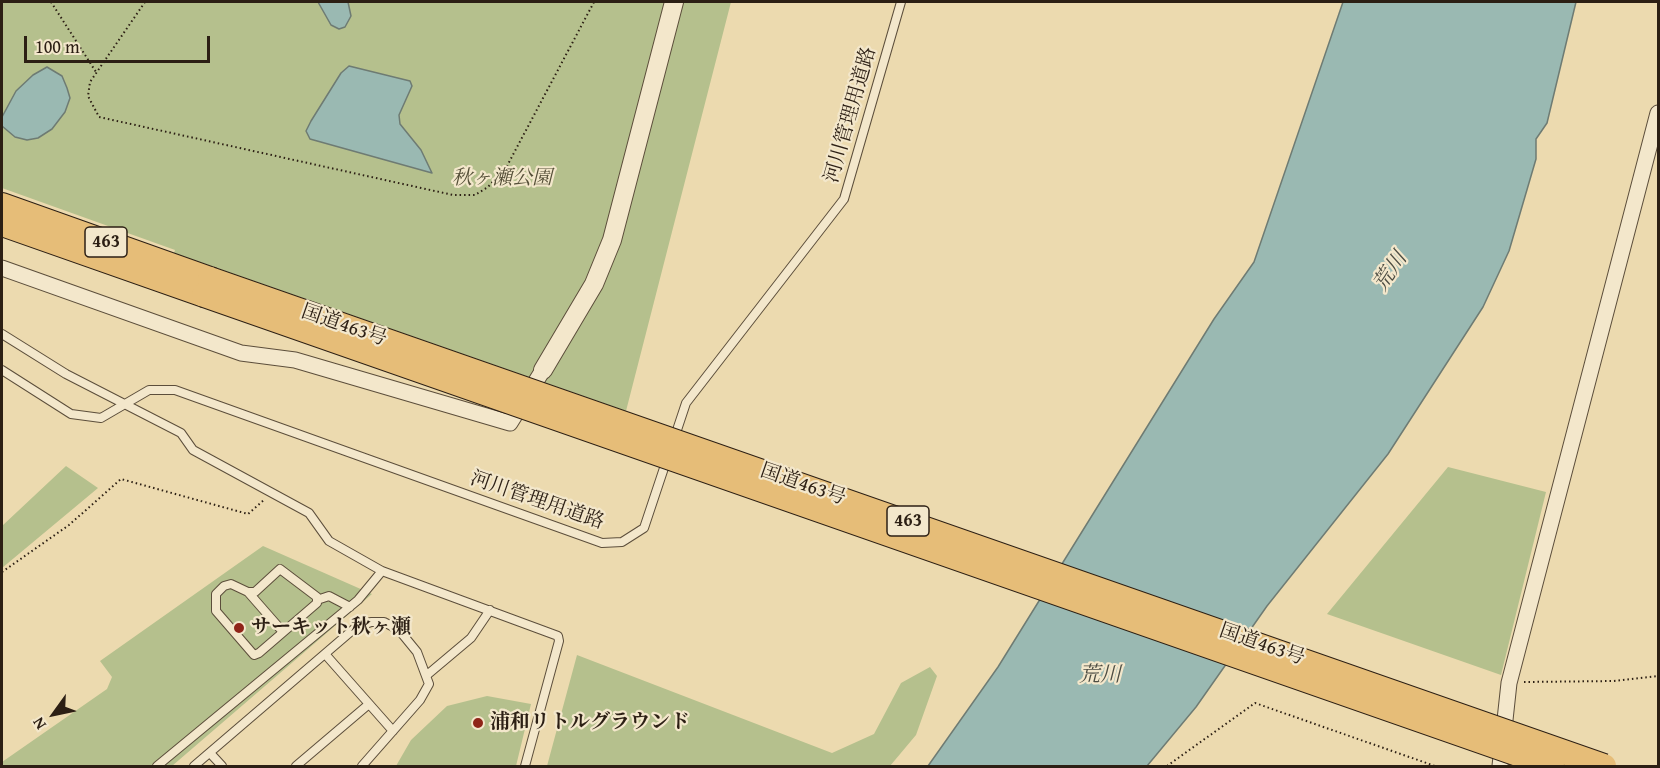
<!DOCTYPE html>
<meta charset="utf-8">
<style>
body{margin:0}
#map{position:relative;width:1660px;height:768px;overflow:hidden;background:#ecdaaf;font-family:"Gentium Book Plus",serif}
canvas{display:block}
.frame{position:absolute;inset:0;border:3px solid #2c1f14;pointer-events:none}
.north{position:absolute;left:24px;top:684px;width:60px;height:60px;-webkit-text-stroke:4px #f3e7cb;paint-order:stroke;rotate:237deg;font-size:16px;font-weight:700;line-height:24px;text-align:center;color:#2c1f14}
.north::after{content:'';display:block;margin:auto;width:21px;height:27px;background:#2c1f14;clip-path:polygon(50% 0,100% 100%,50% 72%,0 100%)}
.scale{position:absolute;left:24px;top:36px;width:186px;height:27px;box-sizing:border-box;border:3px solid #2c1f14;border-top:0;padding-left:8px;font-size:18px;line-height:21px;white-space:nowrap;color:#2c1f14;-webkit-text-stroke:4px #f3e7cb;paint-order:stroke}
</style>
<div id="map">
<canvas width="1660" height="768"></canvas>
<div class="frame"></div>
<div class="north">N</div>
<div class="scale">100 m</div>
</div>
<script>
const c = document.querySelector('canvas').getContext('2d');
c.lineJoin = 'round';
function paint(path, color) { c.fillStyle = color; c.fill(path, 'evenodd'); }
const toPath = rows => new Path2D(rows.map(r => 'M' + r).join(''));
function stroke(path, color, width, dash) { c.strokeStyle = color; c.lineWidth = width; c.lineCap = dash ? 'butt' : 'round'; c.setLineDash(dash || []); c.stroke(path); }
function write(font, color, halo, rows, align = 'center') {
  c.font = font + ' "Gentium Book Plus","Noto Serif JP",serif'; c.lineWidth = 4.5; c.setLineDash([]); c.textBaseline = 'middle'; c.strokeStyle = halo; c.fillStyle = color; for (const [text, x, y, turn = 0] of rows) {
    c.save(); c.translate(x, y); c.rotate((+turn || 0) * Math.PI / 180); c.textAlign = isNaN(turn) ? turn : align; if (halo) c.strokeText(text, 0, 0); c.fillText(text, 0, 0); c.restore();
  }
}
paint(toPath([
 [2,2,731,2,626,411,174,253,175,250,2,188],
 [66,466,98,488,2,568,2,526],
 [1448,467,1546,492,1501,675,1327,614],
 [263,546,372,594,172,766,2,766,2,762,107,689,112,677,100,661],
 [577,655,832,753,874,734,901,683,930,667,937,676,916,735,890,766,547,766],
 [487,696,531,704,516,766,396,766,411,740,447,706]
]), '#b5c08d');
const water = toPath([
 [318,2,348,2,351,16,345,27,339,29,331,25,318,2],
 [1343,2,1576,2,1547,123,1536,139,1536,159,1509,251,1483,307,1388,454,1267,606,1196,707,1147,766,928,766,998,667,1214,319,1254,262,1343,2],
 [349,66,410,81,412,86,399,115,400,124,421,150,432,173,310,139,306,131,311,121,341,73,349,66],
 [47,67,62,76,67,88,70,98,65,112,52,129,38,138,27,140,15,137,2,126,2,117,16,91,33,75,47,67]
]);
paint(water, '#9ab9b2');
stroke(water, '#6e7b73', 1.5);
const service = toPath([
 [2,334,66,374,181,433,193,450,309,513,329,541,382,571,558,636,559,641,525,766],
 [2,370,71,414,101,418,149,390,175,390,602,543,622,542,644,528,667,459],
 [674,439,686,403,844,199,901,2],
 [280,569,317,597,317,603,259,653,254,655,216,611,216,594,224,586,231,584,248,592,255,592,280,569],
 [248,592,283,632],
 [317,600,329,596,350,607],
 [325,654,393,731],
 [427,675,471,638,490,610],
 [210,753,222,766],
 [157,766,358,600,382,571],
 [194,766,355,628,371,622,384,622,399,630,417,652,429,684,420,700,362,766],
 [296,766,369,704]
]);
const minor = toPath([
 [2,268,241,353,295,360,510,423,543,370],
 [1500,766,1509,683,1658,113]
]);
const tertiary = toPath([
 [543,370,594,284,612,240,674,2]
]);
const trunk = toPath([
 [2,205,210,279],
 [2,224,204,295]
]);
stroke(service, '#5c4e3b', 10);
stroke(minor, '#5c4e3b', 17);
stroke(tertiary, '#5c4e3b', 20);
stroke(trunk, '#2c1f14', 26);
stroke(toPath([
 [51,2,96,72],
 [145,2,90,82,88,96,99,117,453,195,475,195,488,187,507,166,594,2],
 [2,572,69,525,121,479,248,514,265,499],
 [1524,682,1614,681,1658,676],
 [1167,766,1255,703,1435,766]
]), '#2c1f14', 2, [1.5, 3]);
stroke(service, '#f3e7cb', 8);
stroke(minor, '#f3e7cb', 15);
stroke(tertiary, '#f3e7cb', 18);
stroke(trunk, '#e6bd78', 24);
const trunkBridge = toPath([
 [210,279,1604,766],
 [204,295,1552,766]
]);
stroke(trunkBridge, '#2c1f14', 26, []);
stroke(trunkBridge, '#e6bd78', 24);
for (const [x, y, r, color] of [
 [239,628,6,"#8f2418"],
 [478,723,6,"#8f2418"]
]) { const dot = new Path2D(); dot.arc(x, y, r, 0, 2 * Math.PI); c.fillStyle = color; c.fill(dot); stroke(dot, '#f3e7cb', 2); }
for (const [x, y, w] of [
 [106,242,42],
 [908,521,42]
]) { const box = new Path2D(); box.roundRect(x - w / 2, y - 15, w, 30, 4.5); c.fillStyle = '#f3e7cb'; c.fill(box); stroke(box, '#2c1f14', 1.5); }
write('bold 18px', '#2c1f14', null, [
 ["463",106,242],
 ["463",908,521]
]);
write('20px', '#2c1f14', '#f3e7cb', [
 ["河川管理用道路",851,115,-74],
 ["国道463号",344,326,19],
 ["国道463号",803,485,19],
 ["河川管理用道路",537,501,19],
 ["国道463号",1262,645,19]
]);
write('italic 20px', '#554f38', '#f3e7cb', [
 ["秋ヶ瀬公園",502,179]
]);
write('bold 20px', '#2c1f14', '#f3e7cb', [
 ["サーキット秋ヶ瀬",251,628],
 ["浦和リトルグラウンド",490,723]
], 'left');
write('italic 21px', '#4d4d43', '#f3e7cb', [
 ["荒川",1391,272,-56],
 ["荒川",1100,676]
]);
</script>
